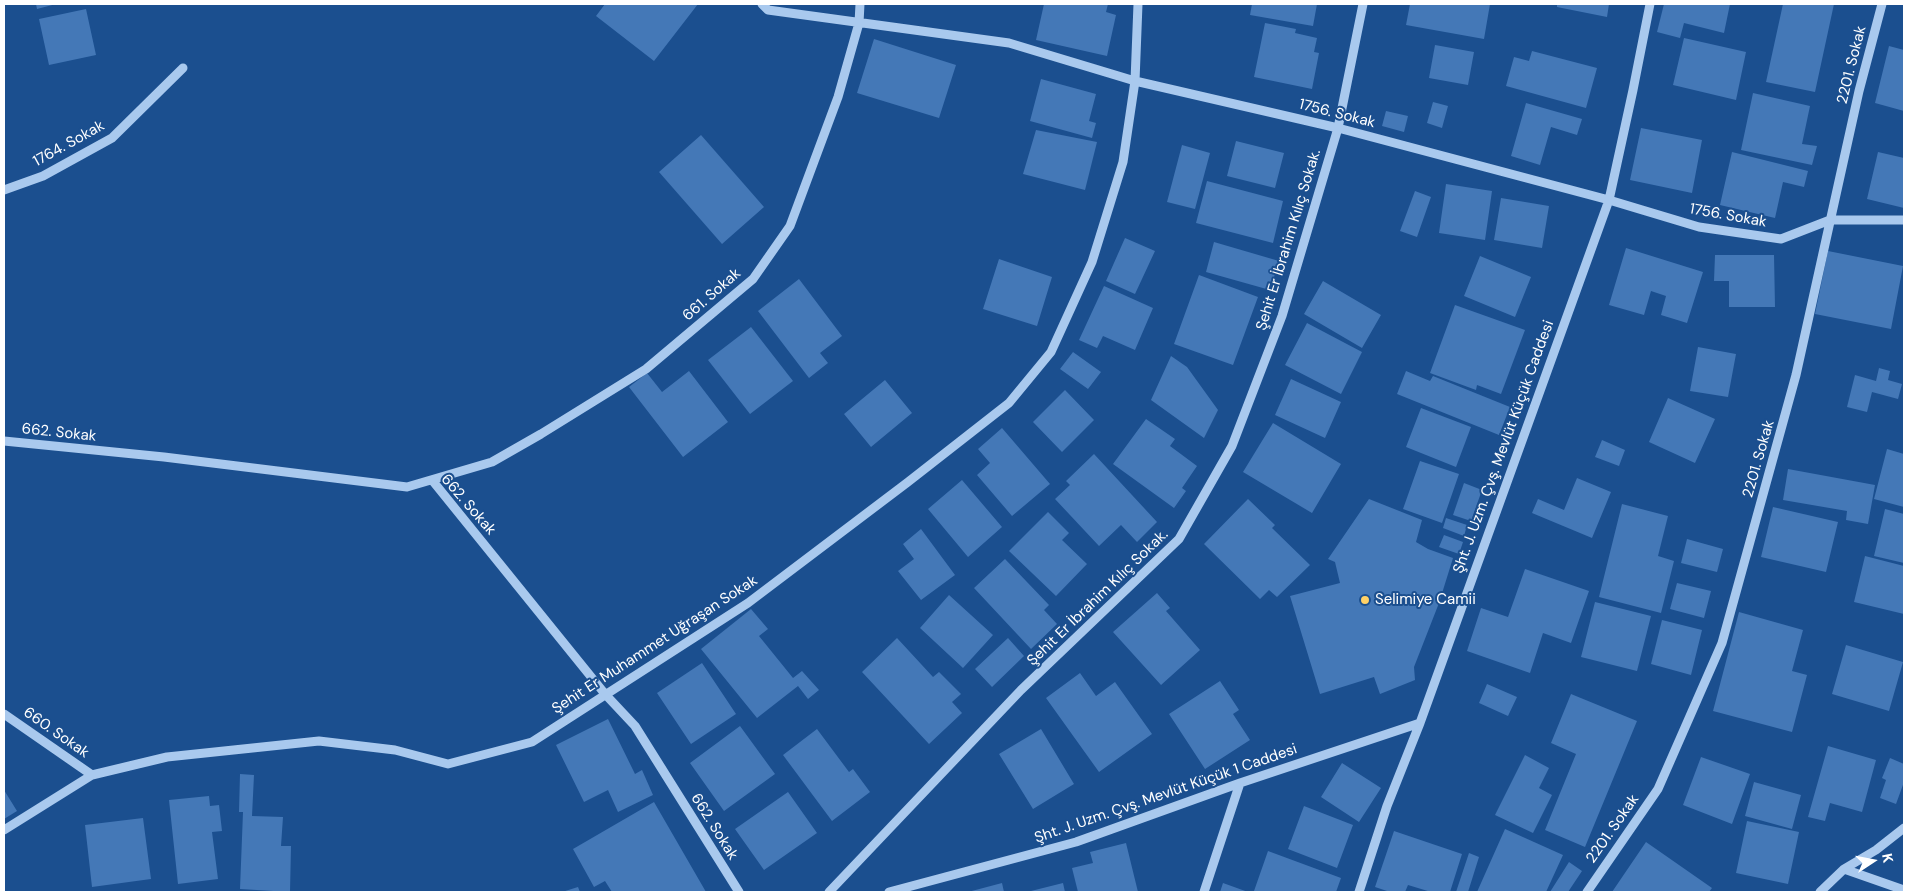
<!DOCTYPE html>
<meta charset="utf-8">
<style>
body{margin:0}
#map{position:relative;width:1908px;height:896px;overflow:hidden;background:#1b4f8f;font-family:"DM Sans",sans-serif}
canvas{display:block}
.frame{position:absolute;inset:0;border:5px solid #fff;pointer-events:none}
.north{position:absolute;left:1848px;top:836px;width:50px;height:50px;-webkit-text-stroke:4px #1b4f8f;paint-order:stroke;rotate:79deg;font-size:14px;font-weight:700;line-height:20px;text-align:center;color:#fff}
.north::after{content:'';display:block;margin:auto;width:18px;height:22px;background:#fff;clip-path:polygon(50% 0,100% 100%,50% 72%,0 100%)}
</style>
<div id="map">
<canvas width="1908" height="896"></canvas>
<div class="frame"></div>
<div class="north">K</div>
</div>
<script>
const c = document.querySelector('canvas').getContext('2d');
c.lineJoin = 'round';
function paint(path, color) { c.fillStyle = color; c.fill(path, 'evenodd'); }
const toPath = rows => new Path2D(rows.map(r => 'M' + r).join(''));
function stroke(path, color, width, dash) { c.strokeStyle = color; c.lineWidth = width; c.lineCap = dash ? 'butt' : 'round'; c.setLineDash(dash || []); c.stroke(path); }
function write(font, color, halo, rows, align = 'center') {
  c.font = font + ' "DM Sans",sans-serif'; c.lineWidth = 4; c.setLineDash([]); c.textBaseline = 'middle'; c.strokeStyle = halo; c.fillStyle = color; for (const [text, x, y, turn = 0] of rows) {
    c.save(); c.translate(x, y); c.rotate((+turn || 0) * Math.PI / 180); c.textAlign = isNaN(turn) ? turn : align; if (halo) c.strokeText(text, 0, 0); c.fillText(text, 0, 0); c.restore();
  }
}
paint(toPath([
 [36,4,56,4,37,9],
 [605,4,698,4,654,61,596,16],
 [1044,4,1108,4,1106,12,1116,15,1107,56,1036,40],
 [1252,4,1317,4,1313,26,1250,15],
 [1410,4,1490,4,1484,39,1406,25],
 [1557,4,1609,4,1607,17,1557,7],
 [1664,4,1730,4,1724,33,1684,23,1680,38,1657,32],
 [1783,4,1834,4,1815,92,1766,82],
 [86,9,96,55,49,65,39,19],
 [1265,23,1296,29,1295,33,1317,38,1314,52,1319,53,1312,89,1254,77],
 [1684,38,1746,52,1736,100,1673,85],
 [874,39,956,65,939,118,857,93],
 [1435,45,1474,52,1468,85,1429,78],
 [1889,46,1904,50,1904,111,1875,103],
 [1532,51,1597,68,1586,108,1506,86,1514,57,1529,61],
 [1041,79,1096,94,1089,121,1096,123,1092,138,1030,121],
 [1753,93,1810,106,1802,144,1817,146,1812,165,1741,150],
 [1433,102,1448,106,1442,128,1427,123],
 [1526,103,1582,119,1577,135,1551,127,1540,165,1511,156],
 [1386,111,1408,116,1404,132,1382,126],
 [1641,128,1702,140,1692,193,1630,180],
 [1036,130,1097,142,1085,190,1023,174],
 [701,135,764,207,722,244,659,172],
 [1236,141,1284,153,1275,188,1227,176],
 [1182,145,1210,153,1195,209,1167,202],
 [1732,152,1808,171,1804,187,1783,182,1775,218,1720,205],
 [1878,152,1904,158,1904,208,1867,199],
 [1207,181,1283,201,1273,243,1196,223],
 [1446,184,1492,191,1485,240,1439,233],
 [1415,191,1431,197,1417,237,1400,231],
 [1501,198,1549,206,1542,248,1494,240],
 [1125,238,1155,251,1135,294,1106,281],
 [1214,242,1279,261,1270,290,1206,272],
 [1626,248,1703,272,1687,323,1661,315,1666,296,1651,291,1644,315,1609,305],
 [1828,251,1903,266,1891,329,1815,314],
 [1715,255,1774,255,1775,307,1729,307,1729,281,1714,281],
 [1480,256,1531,277,1515,317,1464,296],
 [999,259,1052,277,1037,326,983,309],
 [1199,275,1258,297,1233,365,1174,344],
 [799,279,842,336,820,353,828,363,809,378,758,311],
 [1323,281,1381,315,1362,348,1304,314],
 [1104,286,1153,308,1135,350,1103,336,1097,348,1079,340],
 [1455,305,1525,330,1501,394,1477,385,1476,390,1430,373],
 [1307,323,1362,352,1341,394,1285,365],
 [751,327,793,381,750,414,708,360],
 [1698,347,1736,354,1728,397,1690,391],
 [1073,352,1101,372,1088,389,1060,369],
 [1171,356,1187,367,1218,410,1204,438,1151,400],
 [1879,368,1890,371,1888,380,1902,384,1898,399,1872,392,1867,412,1847,407,1855,375,1876,381],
 [689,371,728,422,683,457,629,387,647,373,662,392],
 [1406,371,1430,381,1433,376,1510,407,1499,435,1397,394],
 [1291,379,1341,402,1325,438,1275,415],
 [885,380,912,413,871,447,844,414],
 [1065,390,1094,420,1062,452,1033,422],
 [1668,398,1715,419,1695,463,1649,442],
 [1421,408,1471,427,1456,467,1406,447],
 [1146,419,1175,439,1170,446,1197,466,1182,488,1186,491,1174,508,1113,464],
 [1273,423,1341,464,1312,513,1243,472],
 [1002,428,1050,484,1012,516,977,475,990,463,978,449],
 [1602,440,1625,450,1619,466,1595,457],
 [1887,449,1904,454,1904,507,1874,499],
 [1094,454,1157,522,1137,542,1121,525,1099,546,1055,499,1070,485,1066,481],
 [1420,461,1459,474,1442,523,1403,509],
 [1788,469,1875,485,1868,524,1846,520,1847,511,1783,500],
 [1577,478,1611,492,1592,538,1532,513,1538,499,1564,510],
 [962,480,1002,527,968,557,928,509],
 [1464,483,1482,490,1471,521,1453,515],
 [1248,499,1275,525,1272,528,1310,565,1277,597,1269,590,1260,599,1204,544],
 [1369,499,1422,520,1416,542,1428,549,1453,558,1439,603,1414,667,1415,680,1380,694,1374,677,1320,694,1290,596,1340,583,1335,562,1328,559],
 [1622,504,1668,516,1658,556,1674,561,1661,613,1599,597],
 [1773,507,1838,522,1826,572,1761,557],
 [1885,509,1904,514,1904,563,1874,556],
 [1048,512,1069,533,1062,540,1087,564,1056,596,1009,551],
 [1446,518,1467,525,1464,536,1443,528],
 [921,529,955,575,921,600,898,571,914,559,903,544],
 [1444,535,1463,542,1459,554,1439,547],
 [1687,539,1723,549,1717,572,1681,563],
 [1865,556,1904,566,1904,614,1854,602],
 [1005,559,1049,605,1044,610,1057,624,1031,649,974,588],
 [1525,569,1589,591,1571,643,1543,633,1530,673,1467,651,1481,608,1508,617],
 [1677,583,1711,591,1704,618,1670,609],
 [1157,593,1170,608,1166,611,1200,650,1161,685,1113,632],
 [949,595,993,635,963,668,920,628],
 [1595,602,1651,616,1637,671,1581,657],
 [751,609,768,629,759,636,793,678,802,671,819,690,808,699,798,686,757,718,701,649],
 [1739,612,1803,630,1792,671,1807,675,1792,732,1713,711],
 [1662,620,1702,630,1691,675,1651,664],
 [897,638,933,677,939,672,961,694,952,702,962,713,929,744,862,672],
 [1008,638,1024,656,992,687,975,669],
 [1846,645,1903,662,1889,711,1832,694],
 [702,663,736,714,691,744,657,693],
 [1080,673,1096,696,1115,682,1152,734,1099,772,1046,698],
 [1220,681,1239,710,1233,714,1250,740,1205,769,1169,714],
 [1487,684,1517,697,1508,716,1479,703],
 [1571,694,1637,721,1585,847,1545,830,1576,754,1551,743],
 [608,719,635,774,642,770,653,795,618,812,608,790,584,802,556,745],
 [740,726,775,774,724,811,690,763],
 [817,729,849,772,853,769,870,792,832,821,783,755],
 [1041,729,1074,784,1033,809,999,754],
 [1828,746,1876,760,1862,812,1830,803,1825,821,1808,817],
 [1525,755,1549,768,1539,788,1552,795,1533,833,1495,815],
 [1701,757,1750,774,1732,824,1683,805],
 [1890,758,1904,764,1904,782,1896,804,1880,798,1886,780,1882,778],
 [1342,763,1381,788,1359,822,1321,797],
 [240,774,254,775,252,816,283,817,281,846,291,846,290,892,240,889,243,812,239,812],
 [1754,782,1801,795,1792,829,1745,816],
 [4,790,17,811,4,819],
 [788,792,817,833,764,870,735,829],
 [209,796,210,806,219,805,222,831,212,832,218,879,178,884,169,800],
 [654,802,706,892,612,892,605,881,594,887,573,849],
 [1304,806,1353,825,1337,868,1288,849],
 [143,818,151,879,92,887,85,825],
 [1747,821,1799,832,1788,884,1736,873],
 [1505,829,1563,855,1546,892,1477,892],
 [1394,831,1462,854,1450,892,1431,892,1408,885,1405,892,1390,892,1375,887],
 [1646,842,1712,888,1709,892,1612,892],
 [1126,843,1138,892,1078,892,1072,868,1093,863,1090,852],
 [1268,851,1341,878,1336,892,1254,891],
 [1469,853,1479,857,1468,892,1456,892],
 [1569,862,1582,871,1568,892,1550,892],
 [1002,883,1004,892,968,892],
 [1063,883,1065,892,1027,892],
 [1223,883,1248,892,1220,892],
 [578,887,580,892,562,892]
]), '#4478b7');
stroke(toPath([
 [762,4,768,10,1009,43,1135,81,1338,128,1609,200,1699,227,1781,239,1830,220,1904,220],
 [4,190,43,176,112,138,183,68],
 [4,441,164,457,407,487,492,462,541,434,646,369,753,279,790,226,838,97,859,23,860,4],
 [432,480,605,694,635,726,739,892],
 [4,714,92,775],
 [4,830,92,775,167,757,319,741,395,750,448,764,532,742,748,603,908,482,1009,403,1051,352,1092,262,1123,162,1135,81,1138,4],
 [1844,869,1904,890],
 [829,892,1021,690,1179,539,1232,446,1282,316,1338,128,1363,4],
 [889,892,1076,842,1240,783,1420,723],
 [1204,892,1240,783],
 [1359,892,1387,806,1420,723,1609,200,1633,90,1650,4],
 [1587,892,1658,789,1722,643,1796,375,1859,91,1882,4],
 [1820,892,1844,869,1876,850,1904,828]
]), '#a9c9ee', 9);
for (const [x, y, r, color] of [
 [1365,600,5,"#ffd166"]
]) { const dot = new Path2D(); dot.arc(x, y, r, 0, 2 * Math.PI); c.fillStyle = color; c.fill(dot); stroke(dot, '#1b4f8f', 2); }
write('15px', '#fff', '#1b4f8f', [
 ["2201. Sokak",1852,65,-76],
 ["1756. Sokak",1337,114,14],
 ["1764. Sokak",69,144,-29],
 ["1756. Sokak",1728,216,10],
 ["Şehit Er İbrahim Kılıç Sokak.",1289,240,-73],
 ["661. Sokak",712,295,-41],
 ["662. Sokak",59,433,6],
 ["Şht. J. Uzm. Çvş. Mevlüt Küçük Caddesi",1504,447,-70],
 ["2201. Sokak",1759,459,-74],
 ["662. Sokak",468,505,49],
 ["Şehit Er İbrahim Kılıç Sokak.",1098,598,-44],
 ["Şehit Er Muhammet Uğraşan Sokak",655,645,-33],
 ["660. Sokak",56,733,35],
 ["Şht. J. Uzm. Çvş. Mevlüt Küçük 1 Caddesi",1166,794,-19],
 ["662. Sokak",714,827,58],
 ["2201. Sokak",1613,829,-55]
]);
write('15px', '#fff', '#1b4f8f', [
 ["Selimiye Camii",1375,600]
], 'left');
</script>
